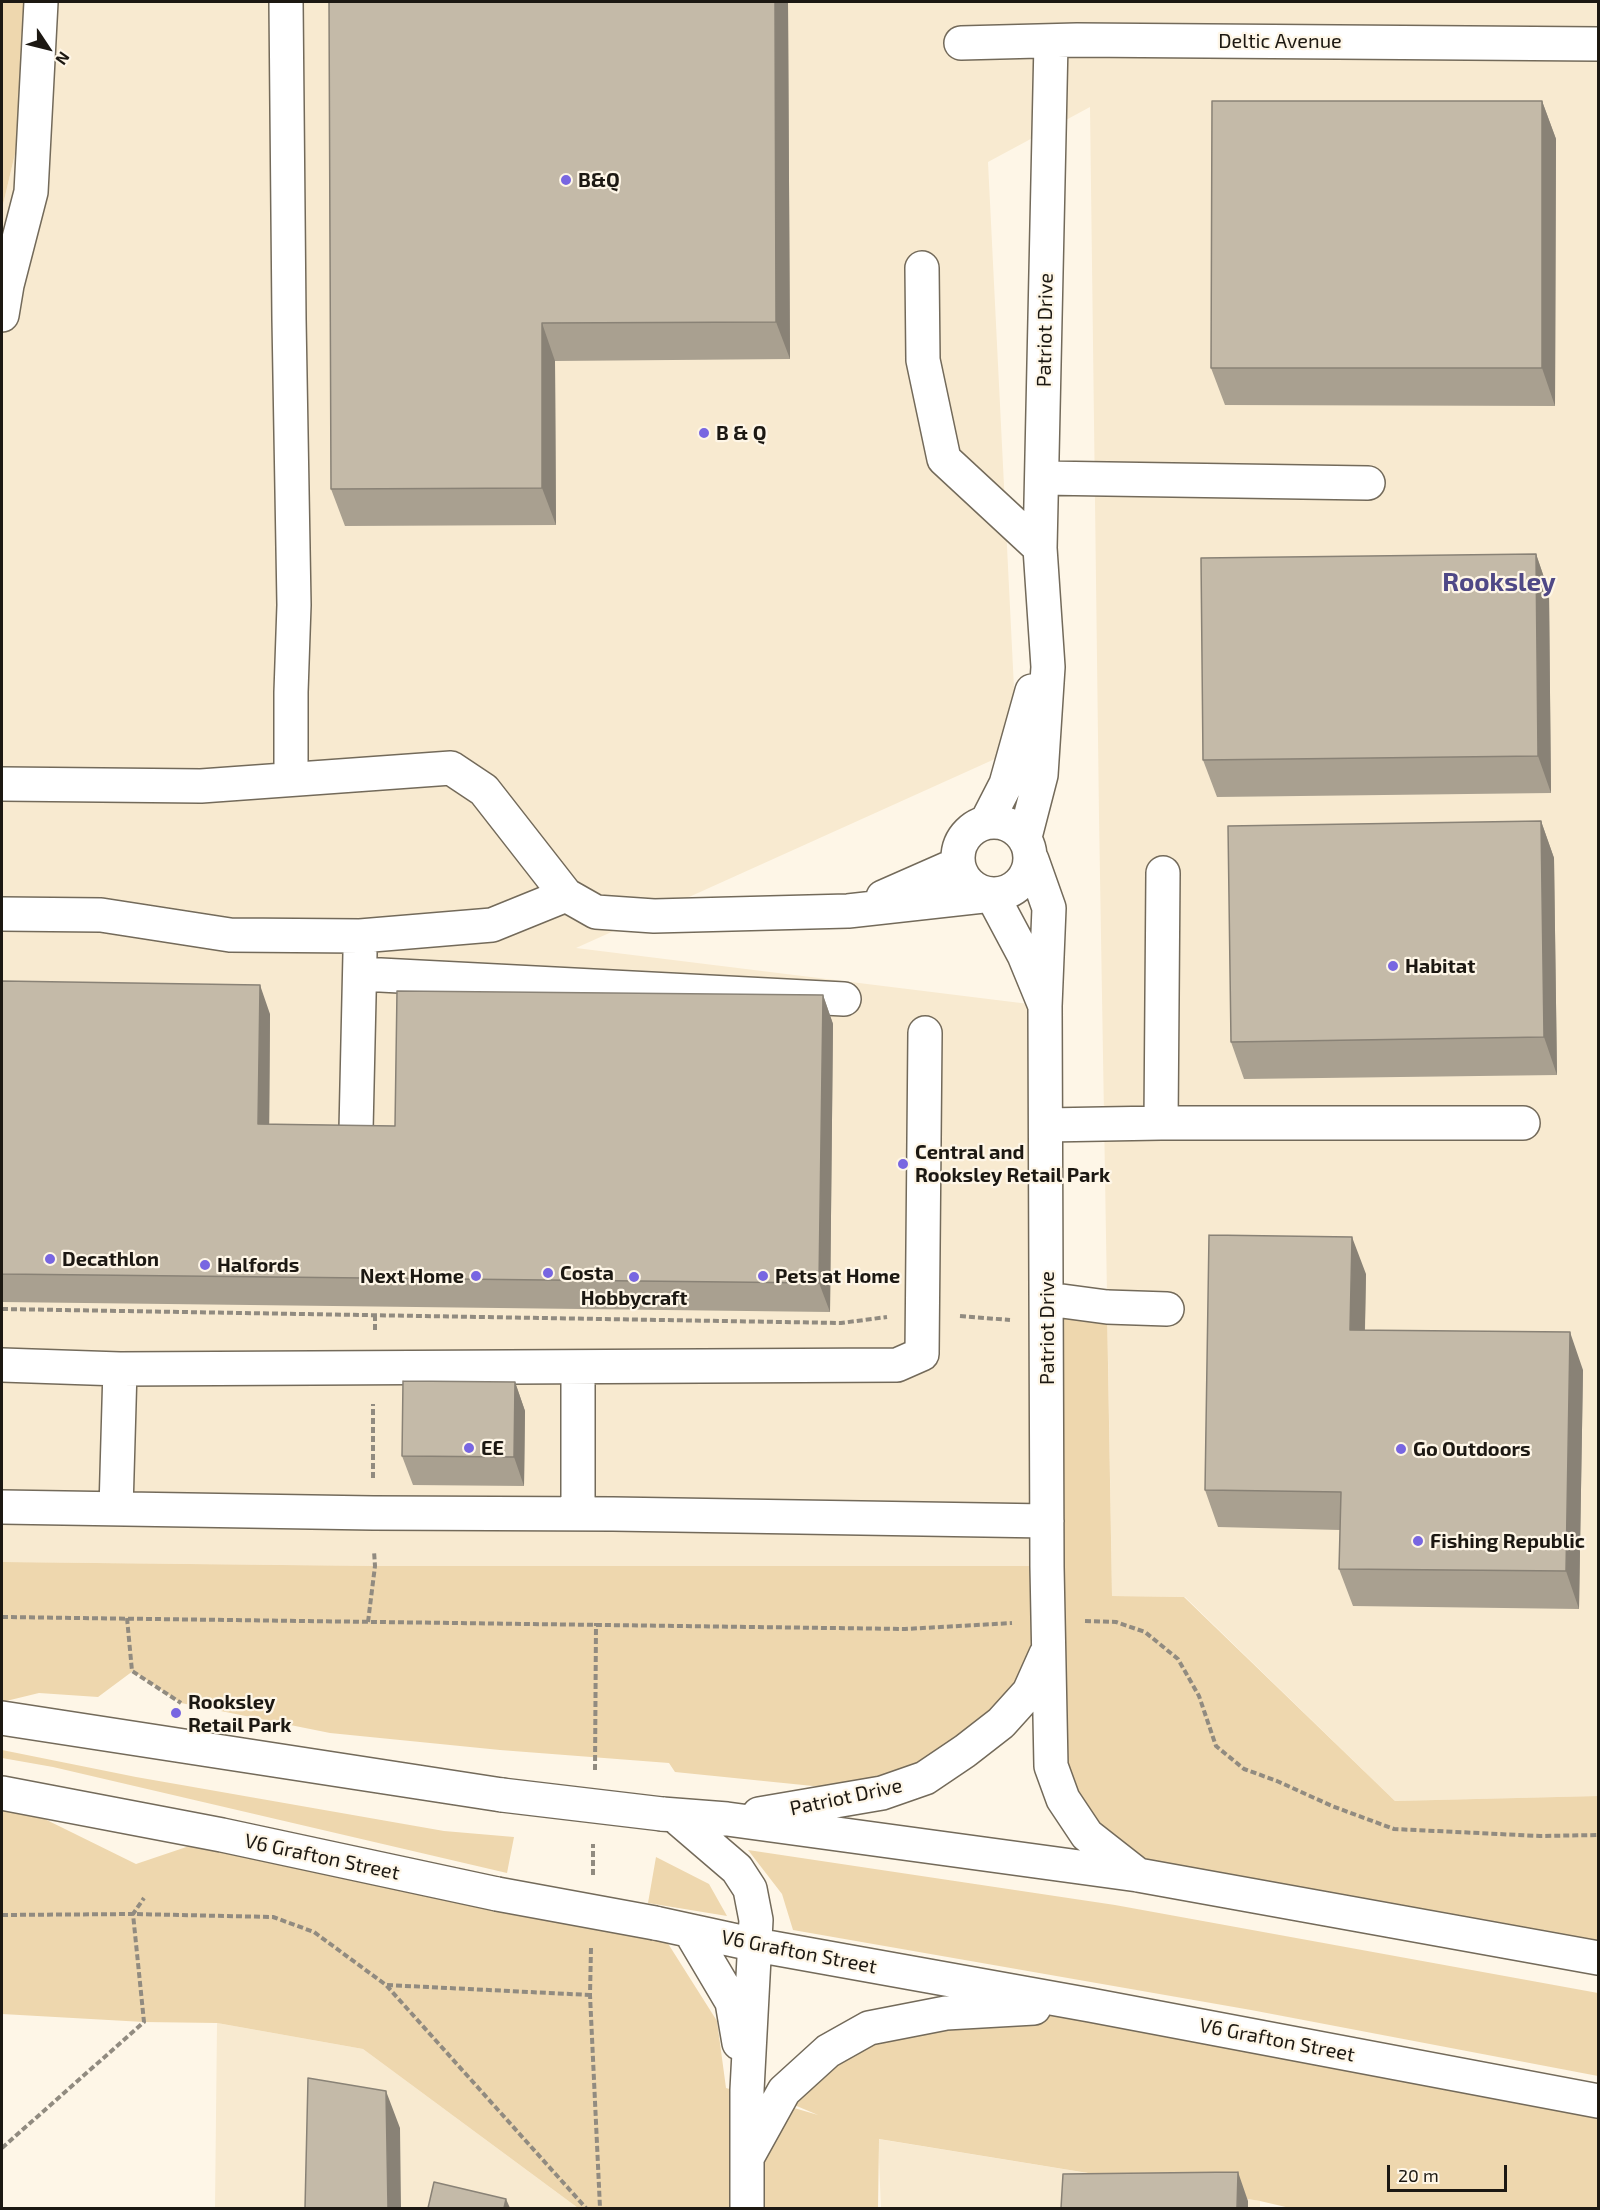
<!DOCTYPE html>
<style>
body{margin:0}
#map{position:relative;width:1600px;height:2210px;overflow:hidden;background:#fef6e7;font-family:"Exo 2",sans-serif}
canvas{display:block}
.frame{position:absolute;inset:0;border:3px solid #1c1812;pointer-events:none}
.north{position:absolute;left:18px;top:18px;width:60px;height:60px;-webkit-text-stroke:4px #fef6e7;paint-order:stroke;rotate:125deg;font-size:16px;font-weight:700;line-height:24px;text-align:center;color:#1c1812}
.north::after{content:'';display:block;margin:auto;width:21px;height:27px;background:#1c1812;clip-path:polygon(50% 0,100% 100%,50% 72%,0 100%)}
.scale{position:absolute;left:1387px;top:2165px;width:120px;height:27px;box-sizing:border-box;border:3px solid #1c1812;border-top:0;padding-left:8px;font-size:18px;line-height:21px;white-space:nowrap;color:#1c1812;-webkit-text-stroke:4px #fef6e7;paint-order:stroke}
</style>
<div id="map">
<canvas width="1600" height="2210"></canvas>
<div class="frame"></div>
<div class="north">N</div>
<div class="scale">20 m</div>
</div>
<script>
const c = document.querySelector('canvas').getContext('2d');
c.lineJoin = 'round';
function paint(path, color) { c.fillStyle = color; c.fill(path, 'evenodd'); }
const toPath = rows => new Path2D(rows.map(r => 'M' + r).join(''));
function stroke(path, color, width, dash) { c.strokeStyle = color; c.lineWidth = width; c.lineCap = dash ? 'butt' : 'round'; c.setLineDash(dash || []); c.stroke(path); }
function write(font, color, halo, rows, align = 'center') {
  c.font = font + ' "Exo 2",sans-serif'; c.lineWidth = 4.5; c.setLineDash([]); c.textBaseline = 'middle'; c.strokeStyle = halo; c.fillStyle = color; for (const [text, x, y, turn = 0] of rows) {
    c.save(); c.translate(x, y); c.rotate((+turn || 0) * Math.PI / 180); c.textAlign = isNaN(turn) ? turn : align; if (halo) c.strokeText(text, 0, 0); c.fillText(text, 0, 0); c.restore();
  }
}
paint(toPath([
 [33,2,1598,2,1598,1796,1395,1801,1185,1597,1112,1596,1099,816,1090,107,988,162,1017,749,576,948,1045,1006,1047,1567,375,1566,2,1562,2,209,26,107],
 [217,2023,363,2049,578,2208,215,2208],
 [878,2139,1260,2201,1260,2208,881,2208]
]), '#f8ead0');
paint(toPath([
 [2,2,33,2,26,107,2,209],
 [1047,1299,1107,1307,1112,1596,1184,1597,1395,1801,1598,1796,1598,1958,1138,1875,1087,1835,1029,1692,882,1793,675,1772,669,1763,500,1750,330,1733,181,1703,133,1671,98,1697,39,1693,2,1702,2,1562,375,1566,1047,1566],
 [2,1750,136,1777,444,1831,514,1837,507,1873,53,1767,2,1758],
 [2,1798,136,1864,222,1835,655,1923,717,2021,726,2088,818,2115,780,2099,869,2028,1090,2005,1598,2101,1598,2208,1290,2208,1260,2201,879,2139,878,2208,578,2208,363,2049,217,2023,144,2022,2,2014],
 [748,1850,1115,1905,1598,1993,1598,2076,1251,2010,793,1930,782,1894],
 [656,1857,709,1884,727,1916,648,1903]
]), '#eed7ae');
const minor = toPath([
 [286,2,289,319,294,605,291,692,291,779],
 [961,43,1077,40,1598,44],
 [922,268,923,360,944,459,1040,548],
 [2,315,7,285,31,192,41,2],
 [1042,478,1368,483],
 [2,784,201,786,451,768,484,790,566,895,596,912,654,916,848,911,992,895,1024,955,1045,1006],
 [987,821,1006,784,1032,691],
 '958 858a36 36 0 1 1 72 0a36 36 0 1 1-72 0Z',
 [1025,837,1041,775,1048,667,1040,548,1051,42],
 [1032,860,1049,908,1045,1006,1047,1567,1051,1766,1063,1799,1087,1835,1138,1875],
 [883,897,958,864],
 [2,914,101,915,230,935,360,936,492,925,566,895],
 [361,974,844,999],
 [1161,1123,1523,1123],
 [1046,1125,1161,1123,1163,873],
 [356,1130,360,953],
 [1047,1299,1107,1307,1167,1309],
 [2,1365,120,1369,897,1365,922,1354,925,1033],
 [578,1368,578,1514],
 [2,1507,373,1513,613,1514,1047,1521],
 [116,1509,120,1369],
 [2,1718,502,1795],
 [2,1793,222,1835,497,1894],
 [662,1814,727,1819,1138,1875,1598,1958],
 [759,1814,882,1793,925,1778,965,1751,1001,1723,1029,1692,1046,1654],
 [674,1815,737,1869,750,1889,756,1920,747,2090,747,2208],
 [655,1923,756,1945,1090,2005,1598,2101],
 [690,1931,732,2002,739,2043],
 [748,2156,784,2091,828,2051,869,2028,946,2013,1034,2008]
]);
stroke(minor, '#736a5a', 36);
stroke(toPath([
 [2,1309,841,1323,887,1317],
 [375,1315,375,1331],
 [960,1316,1010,1320],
 [373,1478,373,1404],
 [2,1617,905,1629,1012,1623],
 [127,1618,132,1671,181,1703],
 [1085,1621,1116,1622,1145,1632,1178,1659,1199,1696,1216,1746,1244,1769,1277,1781,1332,1806,1394,1829,1540,1836,1598,1835],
 [368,1622,375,1566,374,1551],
 [595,1770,596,1623],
 [593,1875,593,1844],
 [2,1915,133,1914,273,1917,314,1932,386,1985,586,2208],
 [591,1948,590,1995,600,2208],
 [387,1985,590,1995],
 [2,2148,144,2022,133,1914,144,1898]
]), '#918b80', 4, [6, 3]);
stroke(minor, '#fff', 33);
const minorBridge = toPath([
 [502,1795,662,1814],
 [497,1894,655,1923]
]);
stroke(minorBridge, '#736a5a', 36, []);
stroke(minorBridge, '#fff', 33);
paint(toPath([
 [329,2,788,2,790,359,555,361,556,525,345,526,331,489],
 [1542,101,1556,139,1555,406,1225,405,1211,368],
 [1536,554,1549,592,1551,793,1217,797,1203,760],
 [1541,821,1554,858,1557,1075,1244,1079,1231,1042],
 [2,981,270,1014,269,1124,395,1126,823,995,833,1024,830,1312,2,1302],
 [1366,1274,1365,1330,1583,1370,1579,1609,1353,1606,1339,1569,1340,1530,1218,1527,1205,1490],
 [515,1382,525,1411,524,1486,413,1485,402,1456]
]), '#a9a090');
paint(toPath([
 [775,2,788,2,790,359,776,322],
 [1542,101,1556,139,1555,406,1542,368],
 [542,323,555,361,556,525,542,488],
 [1536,554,1549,592,1551,793,1538,756],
 [1541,821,1554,858,1557,1075,1544,1037],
 [260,985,270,1014,269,1153,258,1124],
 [823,995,833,1024,830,1312,819,1283],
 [1352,1237,1366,1274,1364,1367,1350,1330],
 [1570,1332,1583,1370,1579,1609,1566,1571],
 [515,1382,525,1411,524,1486,514,1457],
 [386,2091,400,2128,401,2208,388,2208],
 [1238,2172,1248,2201,1248,2208,1237,2208],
 [506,2199,510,2208,504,2208]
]), '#898276');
const building = toPath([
 [329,2,775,2,776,322,542,323,542,488,331,489,329,2],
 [1212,101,1542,101,1542,368,1211,368,1212,101],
 [1536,554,1538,756,1203,760,1201,558,1536,554],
 [1541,821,1544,1037,1231,1042,1228,826,1541,821],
 [2,981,260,985,258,1124,395,1126,397,991,823,995,819,1283,2,1274,2,981],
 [1209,1235,1352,1237,1350,1330,1570,1332,1566,1571,1339,1569,1341,1492,1205,1490,1209,1235],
 [403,1381,515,1382,514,1457,402,1456,403,1381],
 [308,2078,386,2091,388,2208,305,2208,308,2078],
 [1238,2172,1237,2208,1061,2208,1063,2174,1238,2172],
 [434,2182,506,2199,504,2208,428,2208,434,2182]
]);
paint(building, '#c4baa8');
stroke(building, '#898276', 1.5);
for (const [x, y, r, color] of [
 [566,180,6,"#7866e1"],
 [704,433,6,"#7866e1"],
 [1393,966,6,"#7866e1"],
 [903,1164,6,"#7866e1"],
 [50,1259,6,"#7866e1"],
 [205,1265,6,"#7866e1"],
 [548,1273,6,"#7866e1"],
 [476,1276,6,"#7866e1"],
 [763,1276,6,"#7866e1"],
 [634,1277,6,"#7866e1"],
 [469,1448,6,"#7866e1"],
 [1401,1449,6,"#7866e1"],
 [1418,1541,6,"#7866e1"],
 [176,1713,6,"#7866e1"]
]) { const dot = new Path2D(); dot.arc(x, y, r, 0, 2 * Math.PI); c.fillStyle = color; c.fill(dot); stroke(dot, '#fef6e7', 2); }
write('20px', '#1c1812', '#fef6e7', [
 ["Deltic Avenue",1280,41],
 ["Patriot Drive",1045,330,-89],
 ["Patriot Drive",1047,1328,-90],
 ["Patriot Drive",846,1797,-12],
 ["V6 Grafton Street",322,1857,12],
 ["V6 Grafton Street",799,1952,11],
 ["V6 Grafton Street",1277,2040,11]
]);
write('bold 20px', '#1c1812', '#fef6e7', [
 ["B&Q",578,180],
 ["B & Q",716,433],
 ["Habitat",1405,966],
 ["Central and",915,1152],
 ["Rooksley Retail Park",915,1175],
 ["Decathlon",62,1259],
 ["Halfords",217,1265],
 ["Costa",560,1273],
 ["Next Home",464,1276,"right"],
 ["Pets at Home",775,1276],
 ["Hobbycraft",634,1298,"center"],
 ["EE",481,1448],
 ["Go Outdoors",1413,1449],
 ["Fishing Republic",1430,1541],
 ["Rooksley",188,1702],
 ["Retail Park",188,1725]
], 'left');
write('bold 26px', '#4f4886', '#fef6e7', [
 ["Rooksley",1499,582]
]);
</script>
